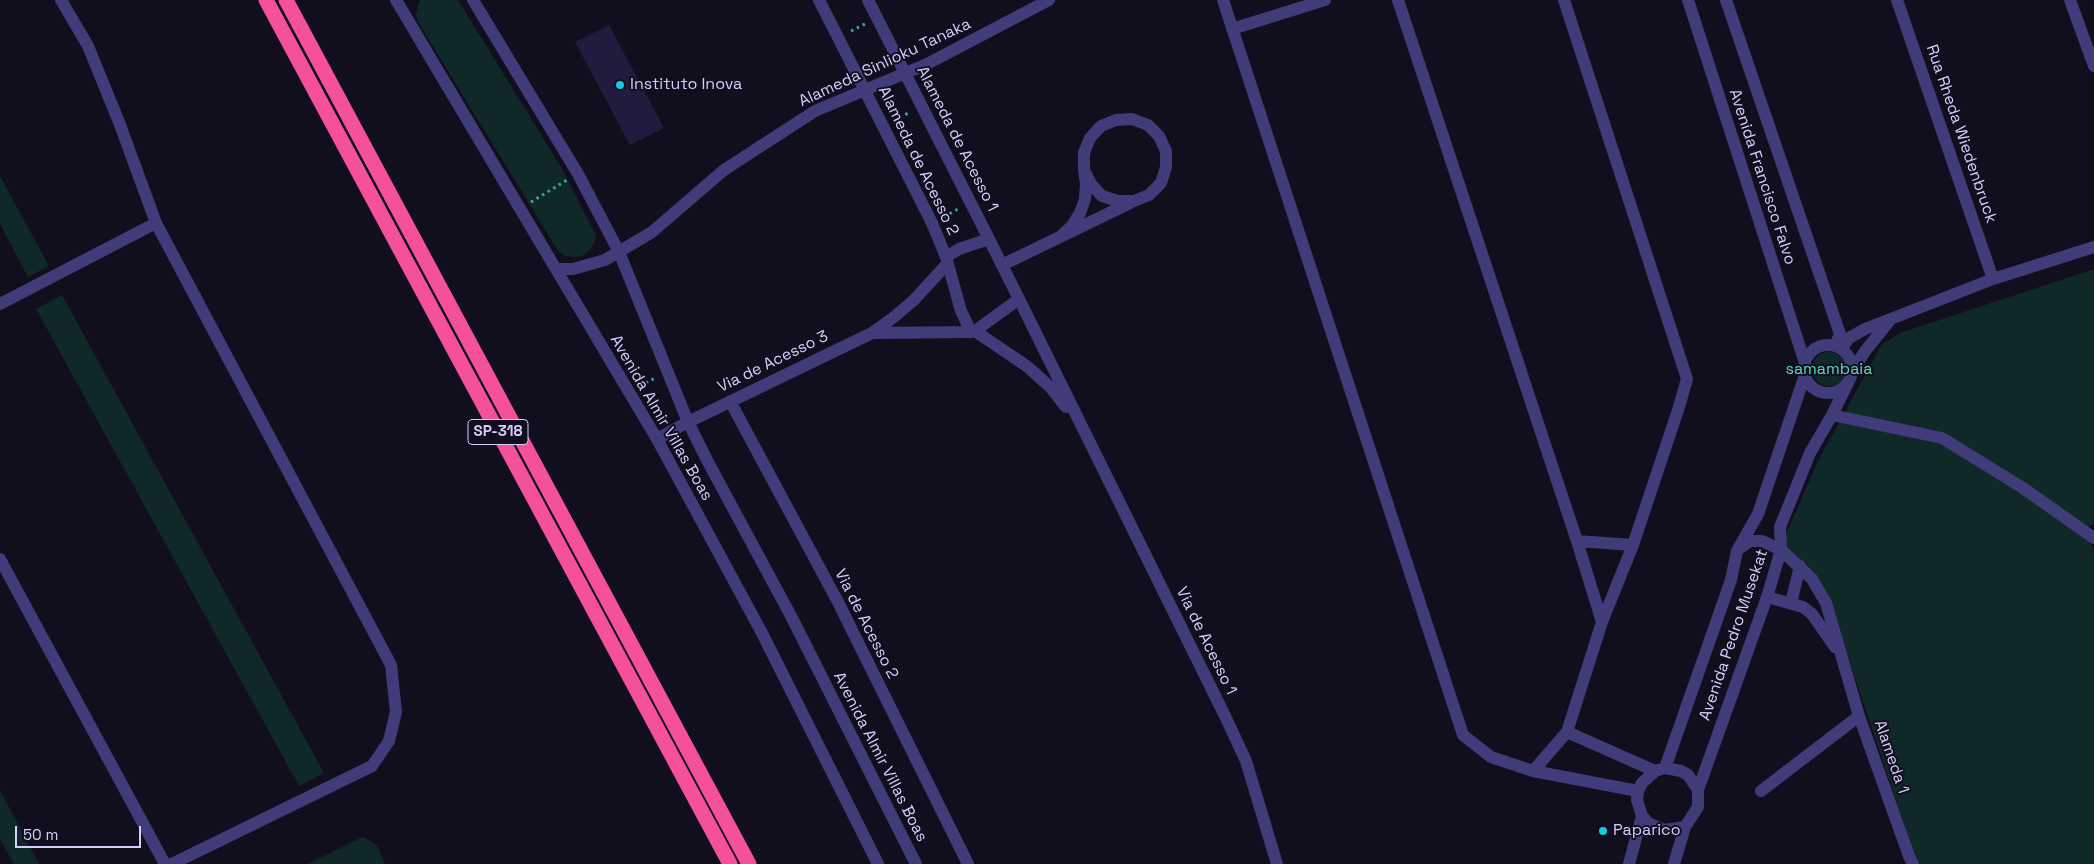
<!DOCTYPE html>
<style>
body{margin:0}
#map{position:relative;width:2094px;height:864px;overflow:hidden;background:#110e1e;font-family:"Space Grotesk",sans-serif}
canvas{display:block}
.scale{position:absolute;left:15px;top:826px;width:126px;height:22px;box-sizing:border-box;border:2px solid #d5cefc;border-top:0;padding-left:6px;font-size:15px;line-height:18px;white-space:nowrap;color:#d5cefc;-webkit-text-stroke:4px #110e1e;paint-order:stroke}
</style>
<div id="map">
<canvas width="2094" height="864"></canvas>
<div class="scale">50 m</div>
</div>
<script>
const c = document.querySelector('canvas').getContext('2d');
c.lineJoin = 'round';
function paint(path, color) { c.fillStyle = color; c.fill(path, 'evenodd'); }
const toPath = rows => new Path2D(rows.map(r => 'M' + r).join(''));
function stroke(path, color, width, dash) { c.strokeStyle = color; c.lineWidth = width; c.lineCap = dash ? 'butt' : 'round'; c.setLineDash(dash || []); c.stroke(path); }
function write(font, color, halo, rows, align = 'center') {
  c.font = font + ' "Space Grotesk",sans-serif'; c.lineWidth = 4; c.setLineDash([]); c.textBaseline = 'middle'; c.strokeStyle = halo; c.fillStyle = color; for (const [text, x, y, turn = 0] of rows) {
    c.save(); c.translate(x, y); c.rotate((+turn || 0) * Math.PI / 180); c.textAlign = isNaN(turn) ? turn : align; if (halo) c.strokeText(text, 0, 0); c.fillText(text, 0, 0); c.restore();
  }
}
paint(toPath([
 [420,0,458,0,561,167,596,235,594,243,589,251,582,256,574,257,565,256,558,251,418,22,416,14],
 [0,176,49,266,28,277,0,224],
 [2094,269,2094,524,2084,530,2094,550,2094,864,1920,864,1912,848,1832,609,1786,549,1786,534,1817,463,1882,344,1900,333],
 [62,295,324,773,299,786,36,309],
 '1812 369a17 17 0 1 1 34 0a17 17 0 1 1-34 0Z',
 [0,790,39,864,14,864,0,839],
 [363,837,377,845,385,864,307,864]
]), '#112828');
paint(toPath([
 [609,25,664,128,630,145,575,42]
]), '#231b3e');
stroke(toPath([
 [851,31,865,24],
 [894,121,910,112],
 [531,202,567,180],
 [944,217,958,209],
 [640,386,655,378]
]), '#35a9a5', 3, [2.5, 4]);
stroke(toPath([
 [61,0,88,46,119,122,156,223,391,665,396,712,389,741,372,766,172,864],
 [396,0,657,439,762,633,878,864],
 [473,0,578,174,619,252,688,422,708,462,791,616,916,864],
 [819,0,932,223,946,257,961,311,971,332,975,331,1019,299,989,239,959,249,946,257],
 [868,0,989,239],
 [1223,0,1463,735,1491,757,1533,771,1638,791],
 [1398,0,1577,541,1602,622],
 [1688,0,1805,363],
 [1726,0,1840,334,1835,346],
 [1897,0,1993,279],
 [2070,0,2094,66],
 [1232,29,1325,0],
 [1061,236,1072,226,1080,213,1085,199,1086,184,1084,170,1084,153,1090,138,1101,126,1116,120,1132,119,1148,125,1159,136,1166,151,1166,167,1161,183,1149,195,1134,201,1118,201,1102,196,1091,184,1084,170],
 [1002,265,1130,203],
 [556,269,573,269,605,260,652,232,724,170,815,111,927,64,1049,0],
 [1019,299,1225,716,1246,761,1277,864],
 [0,304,156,223],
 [975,331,1028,367,1051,388,1066,407],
 [872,333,971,332],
 '1804 369a24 24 0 1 1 48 0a24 24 0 1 1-48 0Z',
 [1841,349,1849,338,1865,329,1993,279,2094,247],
 [1852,371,1866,350,1891,319],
 [730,401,838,602,968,864],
 [1832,415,1942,438,2023,488,2094,538],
 [657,439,688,422,872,333,894,317,914,300,947,264],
 [1577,541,1633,545],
 [1739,549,1750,541,1762,541,1781,550,1812,579,1826,603,1859,716,1909,856,1913,864],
 [0,559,165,864],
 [1767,597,1803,607,1812,614,1835,647],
 [1791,603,1800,566],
 [1567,732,1655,771],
 [1665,768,1731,580,1737,551,1758,514,1805,375],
 [1533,771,1567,732,1602,622,1633,545,1679,407,1687,379,1564,0],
 [1698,790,1767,597,1781,550,1780,527,1810,453,1832,415,1848,383],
 [1761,791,1859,716],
 [1629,864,1642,816],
 [1674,864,1685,827,1698,807,1698,790,1688,775,1681,771,1665,768,1655,771,1642,783,1638,791,1637,800,1642,816,1648,823,1664,830,1685,827]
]), '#403c7a', 12);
stroke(toPath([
 [266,0,730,864],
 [286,0,749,864]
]), '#f4519a', 15);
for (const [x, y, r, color] of [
 [620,85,5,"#0fcbe7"],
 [1603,831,5,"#0fcbe7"]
]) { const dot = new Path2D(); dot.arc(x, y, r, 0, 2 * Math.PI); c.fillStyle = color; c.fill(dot); stroke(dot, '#110e1e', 2); }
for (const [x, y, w] of [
 [498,432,60]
]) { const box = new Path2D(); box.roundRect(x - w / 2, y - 12.5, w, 25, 4); c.fillStyle = '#110e1e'; c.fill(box); stroke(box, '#d5cefc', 1); }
write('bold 15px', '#d5cefc', null, [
 ["SP-318",498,432]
]);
write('16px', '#d5cefc', '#110e1e', [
 ["Alameda Sinlioku Tanaka",885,63,-25],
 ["Rua Rheda Wiedenbruck",1961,134,71],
 ["Alameda de Acesso 1",957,139,63],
 ["Alameda de Acesso 2",918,161,64],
 ["Avenida Francisco Falvo",1762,177,72],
 ["Via de Acesso 3",773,362,-26],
 ["Avenida Almir Villas Boas",661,418,60],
 ["Via de Acesso 2",866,624,63],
 ["Avenida Pedro Musekat",1734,635,-71],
 ["Via de Acesso 1",1206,641,64],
 ["Avenida Almir Villas Boas",880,757,63],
 ["Alameda 1",1891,757,71]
]);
write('16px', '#d5cefc', '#110e1e', [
 ["Instituto Inova",630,85],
 ["Paparico",1613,831]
], 'left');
write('16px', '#60d6bc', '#110e1e', [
 ["samambaia",1829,370]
]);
</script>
